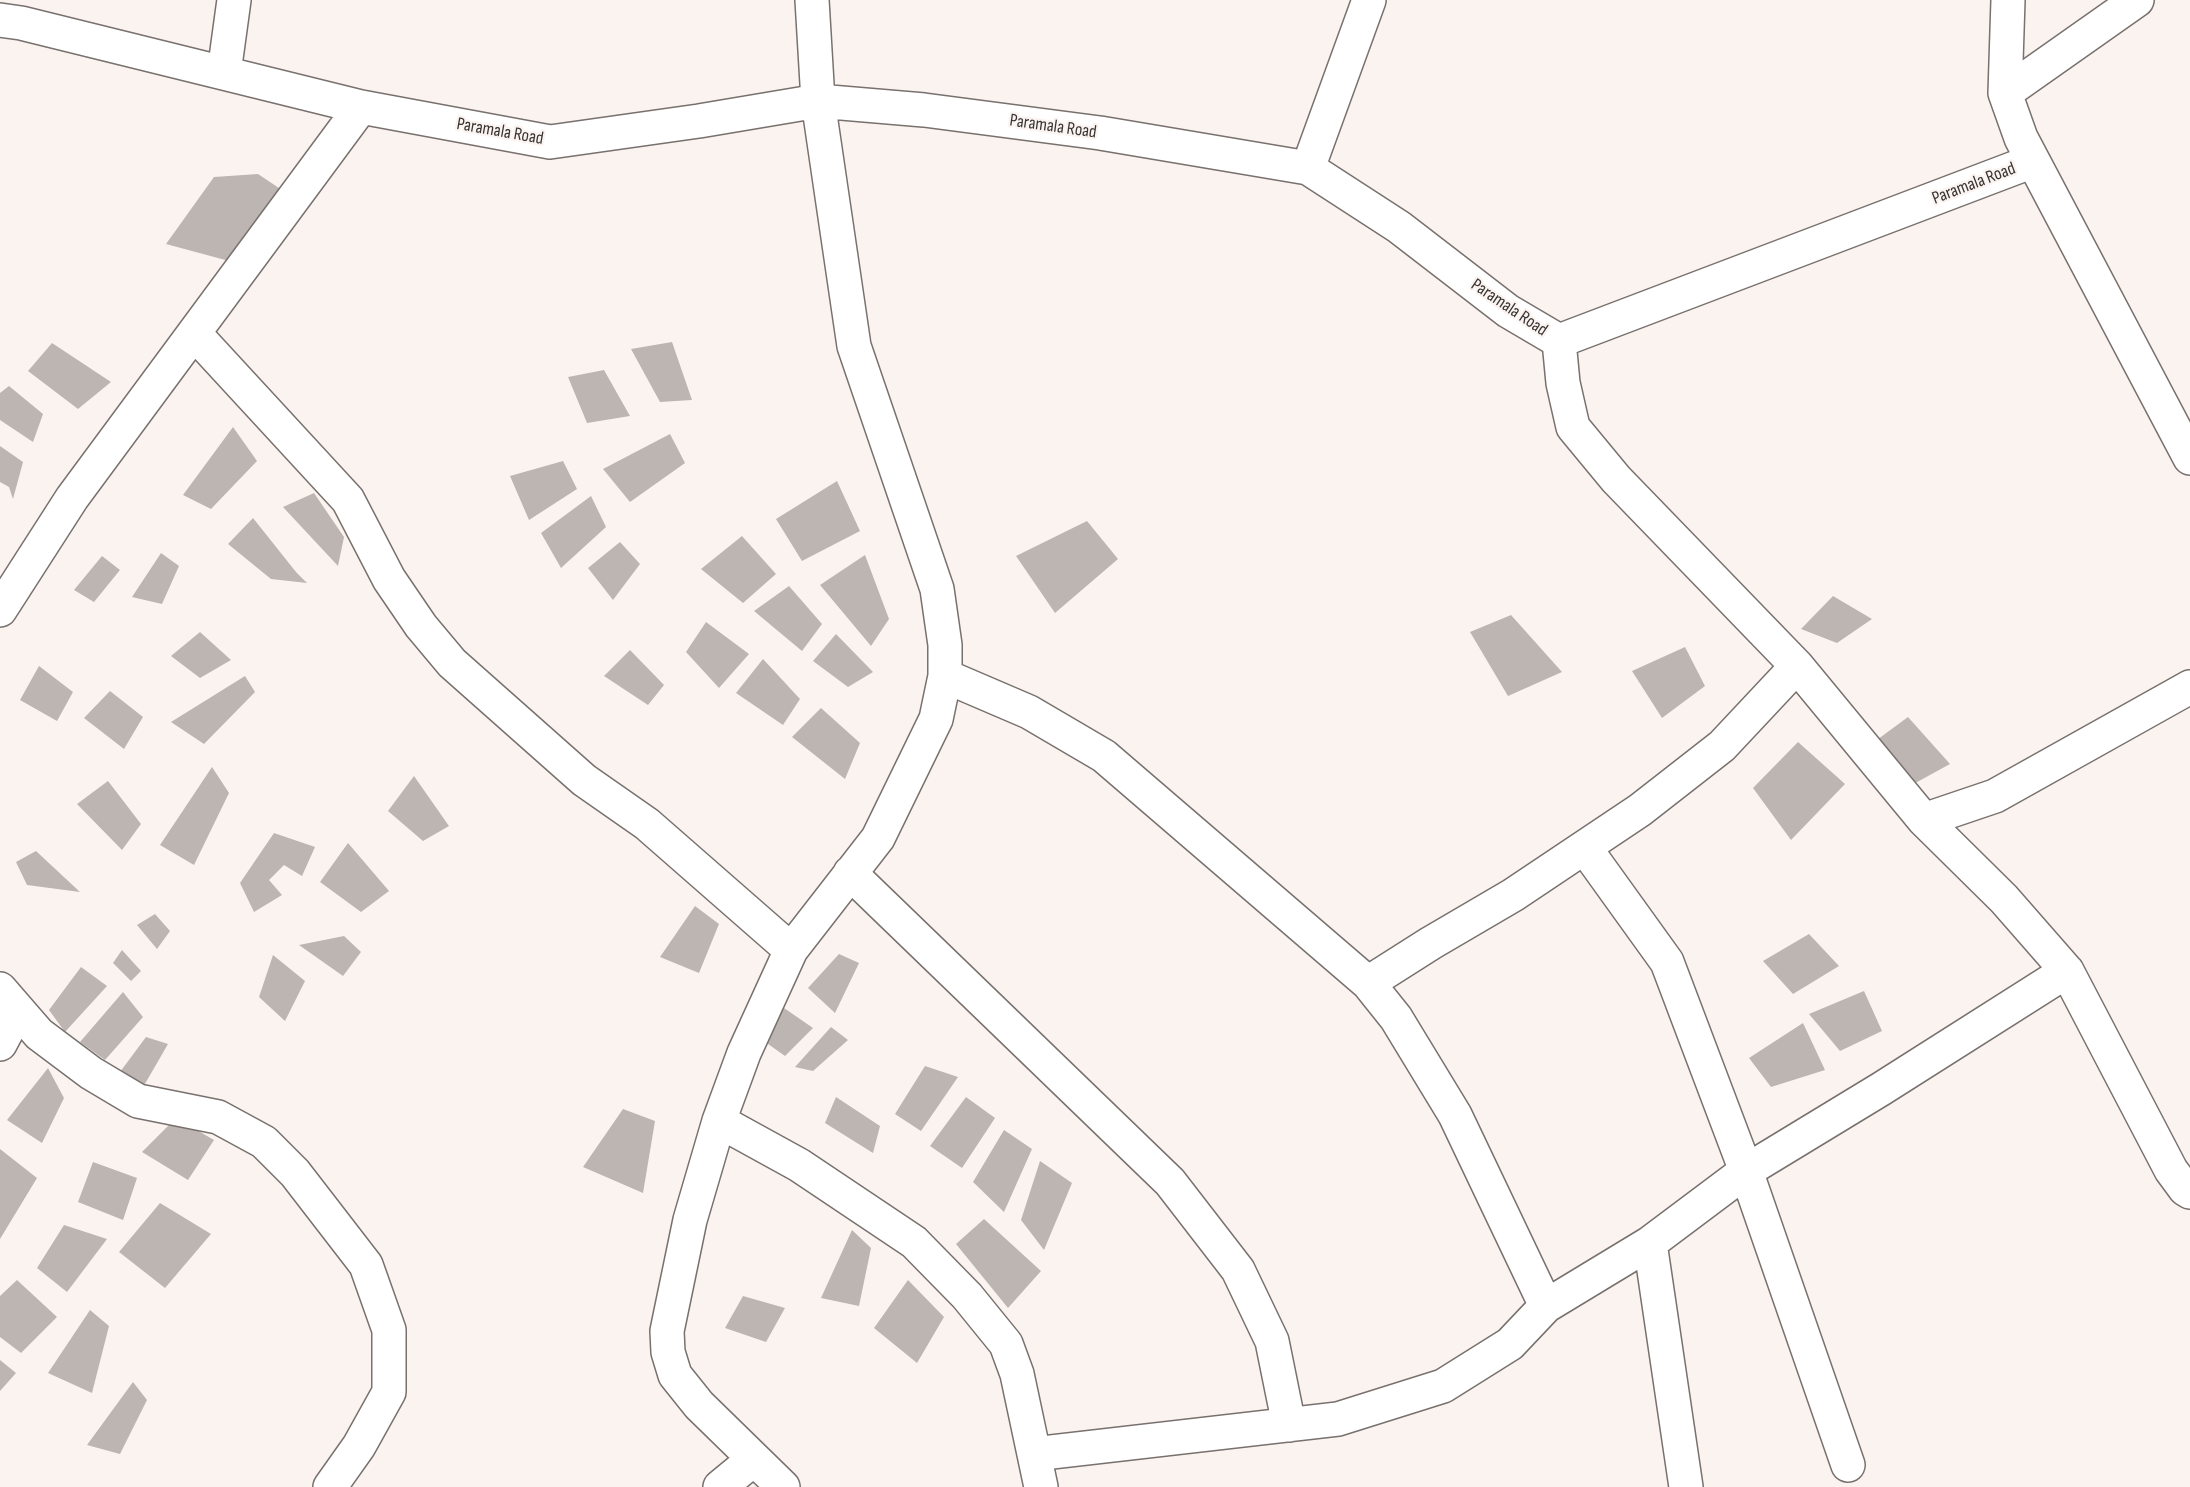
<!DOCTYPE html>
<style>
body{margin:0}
canvas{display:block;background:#fbf3f0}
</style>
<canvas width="2190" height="1487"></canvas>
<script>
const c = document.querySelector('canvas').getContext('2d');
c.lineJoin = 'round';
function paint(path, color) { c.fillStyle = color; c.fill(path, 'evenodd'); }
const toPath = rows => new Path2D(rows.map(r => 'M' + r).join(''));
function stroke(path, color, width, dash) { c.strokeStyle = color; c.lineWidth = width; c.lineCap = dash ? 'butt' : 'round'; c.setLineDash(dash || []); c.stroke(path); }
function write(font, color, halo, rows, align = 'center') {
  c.font = font + ' "Sofia Sans Condensed",sans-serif'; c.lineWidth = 4.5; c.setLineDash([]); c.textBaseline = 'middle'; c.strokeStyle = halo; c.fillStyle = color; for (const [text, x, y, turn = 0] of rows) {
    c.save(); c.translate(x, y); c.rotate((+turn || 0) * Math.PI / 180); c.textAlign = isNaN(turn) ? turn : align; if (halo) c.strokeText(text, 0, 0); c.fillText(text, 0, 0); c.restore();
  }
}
paint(toPath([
 [258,174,282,190,229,261,166,244,214,177],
 [672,342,692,400,660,402,631,349],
 [52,343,111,382,78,409,28,371],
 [604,370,630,416,587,423,568,377],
 [9,386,43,414,33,442,0,420,0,393],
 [233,427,257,461,211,509,183,495],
 [670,434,685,463,630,502,603,469],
 [0,446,23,462,13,499,9,487,0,482],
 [563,461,577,489,529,520,510,476],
 [837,481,860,531,802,561,776,519],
 [314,493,344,537,338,566,283,507],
 [591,496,606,527,561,568,541,533],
 [253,518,296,572,307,583,271,579,228,544],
 [1087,521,1118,559,1055,613,1016,556],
 [742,536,776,574,743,603,701,569],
 [620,542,640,564,613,600,588,568],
 [161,553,179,566,162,604,132,597],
 [865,555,889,619,871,646,820,585],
 [102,556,120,570,94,602,74,590],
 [789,586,822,624,802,651,754,611],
 [1833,596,1872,619,1837,643,1801,629],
 [1511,615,1562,672,1508,696,1470,632],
 [706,622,749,654,719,688,686,652],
 [200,632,231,660,200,678,171,656],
 [836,634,873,672,848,687,813,661],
 [1685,647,1705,686,1662,718,1632,671],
 [630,650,664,685,648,705,604,676],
 [763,659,800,699,783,725,736,693],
 [39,666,73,692,57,721,20,700],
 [245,676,255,692,204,744,171,722],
 [110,691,143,717,124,749,84,718],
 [821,708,860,743,845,779,792,737],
 [1908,717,1950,764,1908,787,1870,745],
 [1798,742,1845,784,1791,840,1753,788],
 [212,767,229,793,194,865,160,845],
 [414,776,449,826,423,841,388,811],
 [108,781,141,824,122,850,77,804],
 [274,833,315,847,302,876,284,865,269,880,282,895,254,912,240,883],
 [348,843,389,891,361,912,320,882],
 [36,851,80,892,27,885,16,862],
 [695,906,719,924,699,973,660,957],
 [155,914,170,931,157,949,137,925],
 [1809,934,1839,966,1793,994,1763,961],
 [344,936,361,952,343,976,299,945],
 [122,950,141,971,131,981,113,963],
 [839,954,859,963,835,1013,808,988],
 [273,955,305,981,285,1021,259,997],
 [81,967,107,986,65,1032,49,1010],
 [1864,991,1882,1031,1840,1051,1809,1014],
 [123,992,143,1017,105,1060,80,1042],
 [784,1008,813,1028,785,1056,761,1039],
 [1803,1023,1825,1070,1771,1087,1749,1058],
 [831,1027,848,1040,813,1071,795,1067],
 [146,1037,168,1044,142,1089,120,1072],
 [925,1066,958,1077,921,1131,895,1114],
 [48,1068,64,1098,42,1143,7,1120],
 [836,1097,880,1126,873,1153,825,1123],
 [966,1097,995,1118,962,1168,930,1146],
 [623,1109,655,1121,643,1193,583,1167],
 [176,1118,214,1140,188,1180,142,1152],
 [1004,1130,1032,1149,1004,1212,973,1182],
 [0,1149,37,1178,0,1239],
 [1040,1161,1072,1183,1044,1250,1021,1220],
 [93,1162,137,1178,123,1220,78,1202],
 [160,1203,211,1234,165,1288,119,1252],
 [984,1219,1041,1271,1008,1308,956,1244],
 [64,1225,107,1239,67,1292,37,1268],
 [852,1230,871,1248,859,1306,821,1298],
 [17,1280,57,1317,21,1353,0,1337,0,1296],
 [908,1280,944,1317,917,1363,874,1328],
 [743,1296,785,1308,766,1342,725,1328],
 [90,1310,109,1326,92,1393,48,1373],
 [0,1360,16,1373,0,1391],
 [133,1382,147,1400,120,1454,87,1445]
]), '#bcb5b1');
const street = toPath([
 [2008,0,2005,93,2021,138,2190,458],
 [0,20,21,23,361,107,550,142,699,121,818,101,924,110,1100,133,1308,168,1399,227,1508,311,1559,341,2033,161],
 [224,73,234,0],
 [2005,93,2137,0],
 [1308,168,1369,0],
 [194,333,348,500,389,579,421,626,452,663,584,780,647,824,791,950],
 [1559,341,1563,383,1573,427,1616,479,1797,666,1924,820,2004,899,2067,971,2171,1170,2185,1189,2190,1192],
 [0,610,72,498,361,107],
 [945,676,1029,712,1104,756,1368,983,1396,1018,1455,1115,1546,1306],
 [1924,820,1995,796,2190,687],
 [1585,848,1667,962,1746,1171,1848,1465],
 [850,873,1170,1182,1238,1270,1272,1341,1289,1425],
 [1368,983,1431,943,1513,895,1640,810,1722,746,1797,666],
 [0,989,39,1034,91,1073,138,1101,218,1117,264,1142,295,1173,366,1265,389,1330,389,1392,359,1446,330,1487],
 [0,1044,18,1010],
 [719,1121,799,1165,914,1242,967,1296,1006,1344,1017,1374,1041,1487],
 [1650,1243,1686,1487],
 [1034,1454,1338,1419,1443,1386,1510,1344,1546,1306,1650,1243,1746,1171,1881,1089,2067,971],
 [720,1487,754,1459],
 [783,1487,699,1405,675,1375,668,1352,667,1331,690,1220,719,1121,744,1053,791,950,878,838,936,719,945,676,945,645,937,589,854,346,818,101,812,0]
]);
stroke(street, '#78716e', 36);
stroke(street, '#fff', 33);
write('18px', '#373433', '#fbf3f0', [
 ["Paramala Road",1053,127,8],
 ["Paramala Road",500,132,10],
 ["Paramala Road",1974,184,-21],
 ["Paramala Road",1509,308,34]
]);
</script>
